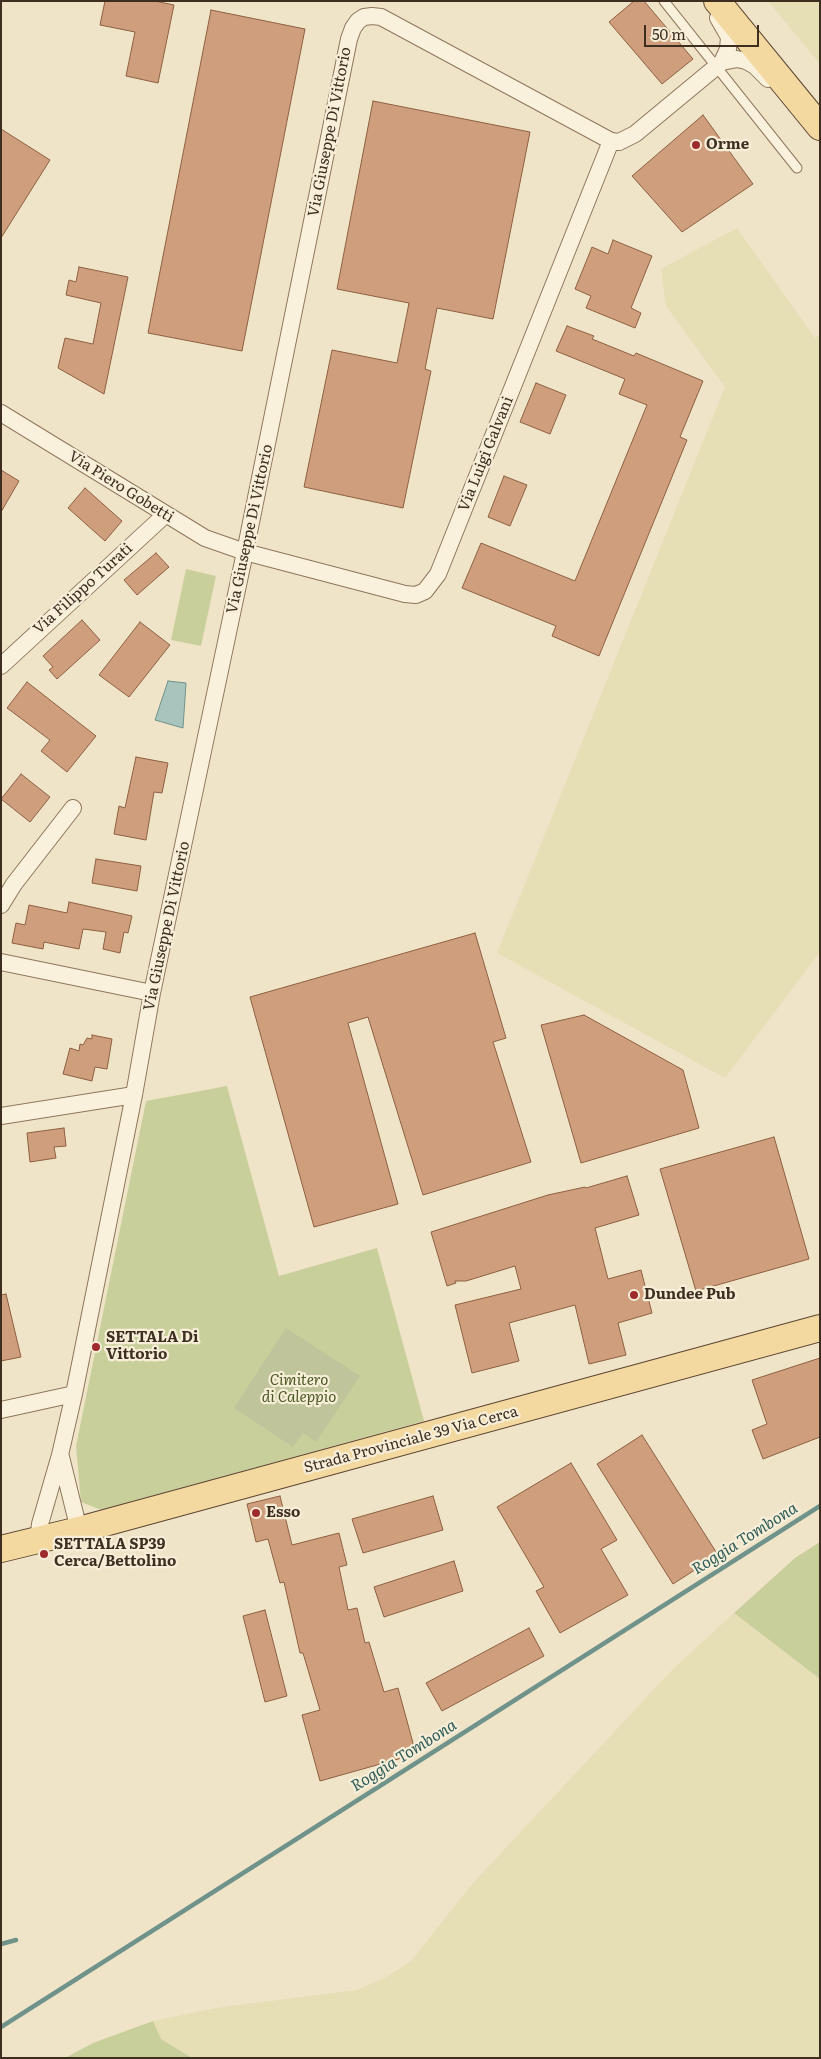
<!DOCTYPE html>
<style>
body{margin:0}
#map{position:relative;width:821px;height:2059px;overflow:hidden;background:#f0e4c8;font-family:Literata,serif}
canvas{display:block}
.frame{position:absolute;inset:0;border:2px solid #3d2e20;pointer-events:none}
.scale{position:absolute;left:644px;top:25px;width:115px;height:22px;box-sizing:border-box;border:2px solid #3d2e20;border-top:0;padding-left:6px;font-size:15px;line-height:18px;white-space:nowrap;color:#3d2e20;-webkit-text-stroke:4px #f7eed8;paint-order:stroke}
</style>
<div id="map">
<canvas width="821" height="2059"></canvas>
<div class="frame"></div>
<div class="scale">50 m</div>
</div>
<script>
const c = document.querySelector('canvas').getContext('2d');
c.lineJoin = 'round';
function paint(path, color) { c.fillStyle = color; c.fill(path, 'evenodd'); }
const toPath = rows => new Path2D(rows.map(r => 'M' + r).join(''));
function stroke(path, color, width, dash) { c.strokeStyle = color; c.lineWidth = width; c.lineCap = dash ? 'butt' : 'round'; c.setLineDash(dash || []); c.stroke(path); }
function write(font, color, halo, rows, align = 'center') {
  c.font = font + ' Literata,serif'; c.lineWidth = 4.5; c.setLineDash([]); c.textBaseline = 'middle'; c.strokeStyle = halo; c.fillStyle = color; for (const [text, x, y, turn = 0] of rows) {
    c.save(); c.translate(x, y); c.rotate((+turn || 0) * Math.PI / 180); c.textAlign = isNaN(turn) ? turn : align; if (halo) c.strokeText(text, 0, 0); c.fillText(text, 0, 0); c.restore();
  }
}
paint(toPath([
 [768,1,820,1,820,64],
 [737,228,815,338,820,335,820,952,725,1078,497,953,725,387,666,306,661,269],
 [734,1613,820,1679,820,2058,192,2058,161,2039,153,2021,216,2008,357,1990,385,1978,411,1961,472,1884,673,1669]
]), '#e6deb5');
paint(toPath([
 [186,569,216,576,201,646,171,640],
 [227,1086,279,1276,377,1248,424,1421,101,1510,81,1502,76,1446,146,1101],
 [820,1542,820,1679,734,1613,795,1558],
 [153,2021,161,2039,192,2058,65,2058,93,2043]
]), '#c9cf9b');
paint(toPath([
 [286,1328,360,1376,316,1442,303,1433,293,1447,234,1408]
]), '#bfc49a');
const water = toPath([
 [168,681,186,683,183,728,155,720,168,681]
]);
paint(water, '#a9c4bc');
stroke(water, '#6f938a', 1);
stroke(toPath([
 [1,1944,16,1940],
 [1,2027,820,1506]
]), '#6f938a', 4.5);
const building = toPath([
 [105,1,155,1,174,5,158,83,126,76,135,32,100,25,105,1],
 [634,1,644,1,693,59,662,84,609,22,634,1],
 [211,10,305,29,242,351,148,333,211,10],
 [373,101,530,132,493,319,437,308,425,369,431,371,403,508,304,487,332,350,397,363,409,303,337,289,373,101],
 [703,115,753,184,682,232,632,176,703,115],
 [1,129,50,160,1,238,1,129],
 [613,240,652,256,631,308,641,313,635,328,586,308,591,296,575,289,592,247,608,254,613,240],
 [79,267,128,277,104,394,58,368,65,338,93,344,101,303,66,295,69,280,76,282,79,267],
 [567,326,594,336,592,339,634,356,636,353,703,381,680,437,687,440,599,656,552,636,556,626,462,588,481,543,575,581,647,405,619,394,625,379,556,351,567,326],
 [536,383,566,395,550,434,520,422,536,383],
 [1,470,19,481,1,512,1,470],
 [504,476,527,485,510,526,488,517,504,476],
 [85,488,122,521,105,541,68,508,85,488],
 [156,553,169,567,137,595,124,580,156,553],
 [82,620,100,640,57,679,49,670,53,667,43,656,82,620],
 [140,622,170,645,129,697,99,675,140,622],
 [27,682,96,736,67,772,41,751,50,740,7,708,27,682],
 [136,757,168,763,162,793,154,792,146,840,114,834,119,806,125,808,136,757],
 [21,774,50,797,30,822,1,799,21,774],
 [96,859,141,866,137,891,92,883,96,859],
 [69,902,132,916,128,933,124,932,120,953,103,949,106,932,83,929,79,949,44,942,43,949,12,943,16,923,25,925,29,905,67,913,69,902],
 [475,933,506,1038,493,1042,531,1162,423,1195,368,1017,348,1023,398,1204,314,1227,250,997,475,933],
 [584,1015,683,1070,699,1128,581,1163,541,1025,584,1015],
 [92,1035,112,1039,107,1069,95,1067,92,1081,63,1074,70,1048,79,1051,80,1044,83,1045,87,1038,92,1039,92,1035],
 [64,1128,66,1146,54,1147,56,1158,30,1162,27,1133,64,1128],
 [774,1137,809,1259,696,1291,660,1169,774,1137],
 [627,1176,639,1215,595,1228,608,1279,641,1270,652,1313,618,1323,626,1355,589,1364,575,1305,509,1323,519,1361,472,1373,455,1305,521,1289,515,1266,466,1281,455,1281,456,1283,447,1286,431,1232,548,1195,585,1187,586,1188,627,1176],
 [6,1294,21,1357,1,1361,1,1295,6,1294],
 [820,1358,820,1437,763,1459,752,1430,767,1424,752,1380,820,1358],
 [642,1435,718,1555,673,1584,597,1464,642,1435],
 [571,1463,617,1540,601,1549,628,1595,560,1633,536,1591,544,1587,497,1507,571,1463],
 [280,1496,292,1545,339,1533,347,1565,339,1567,348,1610,357,1608,365,1643,369,1642,384,1692,398,1688,416,1754,320,1781,302,1715,320,1710,303,1653,300,1653,284,1582,280,1583,268,1539,256,1542,247,1504,280,1496],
 [433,1496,443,1530,363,1553,352,1519,433,1496],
 [454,1561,463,1591,384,1617,374,1587,454,1561],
 [265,1610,287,1696,265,1702,243,1616,265,1610],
 [529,1628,544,1656,442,1711,426,1683,529,1628]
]);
paint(building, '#cf9f7d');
stroke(building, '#8d5f41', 1);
const lane = toPath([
 [664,1,797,168]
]);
const street = toPath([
 [722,62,737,59,746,61,755,66,768,79],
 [1,413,205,538,245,552,405,594,416,595,425,591,438,574,611,141],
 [1,666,166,514],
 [1,905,14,884,73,808],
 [1,962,152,993],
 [1,1116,134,1095],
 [1,1410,74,1394],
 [61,1457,79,1530],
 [38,1541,40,1524,60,1455,74,1394,134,1095,152,993,245,552,349,39,353,28,358,21,364,17,372,16,381,17,611,141,619,142,635,134,722,62,728,49,729,37,718,18]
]);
const primary = toPath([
 [717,1,820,127],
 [1,1549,79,1530,820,1328]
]);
stroke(lane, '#8d765c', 11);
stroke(street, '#8d765c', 18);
stroke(primary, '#5b4430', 28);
stroke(lane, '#faf1dc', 9);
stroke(street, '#faf1dc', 16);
stroke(primary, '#f3d9a0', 26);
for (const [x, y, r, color] of [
 [696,145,5,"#9e2a2b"],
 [634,1295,5,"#9e2a2b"],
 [96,1347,5,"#9e2a2b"],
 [256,1513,5,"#9e2a2b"],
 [44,1554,5,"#9e2a2b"]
]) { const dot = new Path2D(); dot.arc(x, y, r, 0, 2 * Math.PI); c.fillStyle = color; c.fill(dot); stroke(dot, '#f7eed8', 2); }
write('15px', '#3d2e20', '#f7eed8', [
 ["Via Giuseppe Di Vittorio",330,132,-79],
 ["Via Luigi Galvani",486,454,-68],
 ["Via Piero Gobetti",121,487,32],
 ["Via Giuseppe Di Vittorio",250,529,-78],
 ["Via Filippo Turati",83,589,-42],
 ["Via Giuseppe Di Vittorio",167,926,-78],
 ["Strada Provinciale 39 Via Cerca",411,1440,-15]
]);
write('bold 15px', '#3d2e20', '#f7eed8', [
 ["Orme",706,145],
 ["Dundee Pub",644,1295],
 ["SETTALA Di",106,1338],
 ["Vittorio",106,1355],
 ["Esso",266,1513],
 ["SETTALA SP39",54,1545],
 ["Cerca/Bettolino",54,1562]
], 'left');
write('italic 15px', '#4d5a26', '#f7eed8', [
 ["Cimitero",299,1381],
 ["di Caleppio",299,1398]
]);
write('italic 16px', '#2f5d5a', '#f7eed8', [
 ["Roggia Tombona",745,1539,-32],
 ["Roggia Tombona",404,1756,-32]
]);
</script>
